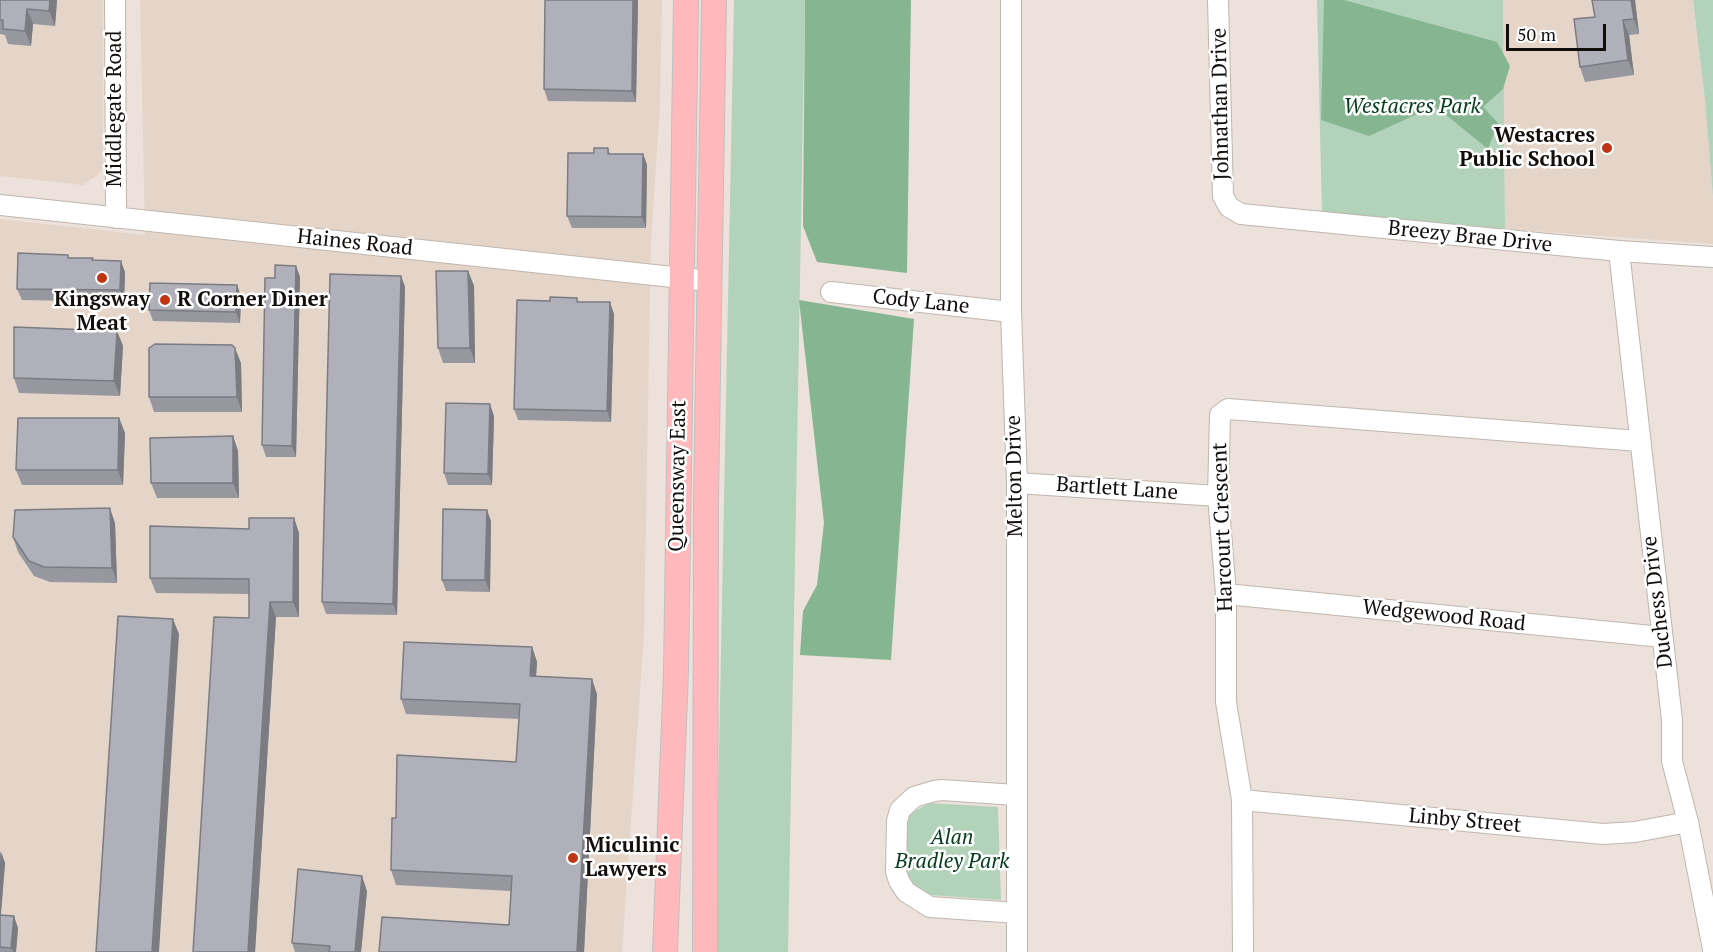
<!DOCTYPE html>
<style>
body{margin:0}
#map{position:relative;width:1713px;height:952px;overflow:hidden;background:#ece2db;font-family:"PT Serif",serif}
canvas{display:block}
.scale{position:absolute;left:1506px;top:24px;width:100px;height:27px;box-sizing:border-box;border:3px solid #120e0c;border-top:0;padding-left:8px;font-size:18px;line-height:21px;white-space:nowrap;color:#120e0c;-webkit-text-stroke:4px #fff;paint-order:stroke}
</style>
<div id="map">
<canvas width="1713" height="952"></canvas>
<div class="scale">50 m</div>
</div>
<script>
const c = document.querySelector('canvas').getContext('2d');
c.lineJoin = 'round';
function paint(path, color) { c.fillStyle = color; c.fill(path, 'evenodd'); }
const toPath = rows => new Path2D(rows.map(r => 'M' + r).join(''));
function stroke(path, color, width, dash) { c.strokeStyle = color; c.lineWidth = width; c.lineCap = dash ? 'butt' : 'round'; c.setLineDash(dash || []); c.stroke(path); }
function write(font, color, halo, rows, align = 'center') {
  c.font = font + ' "PT Serif",serif'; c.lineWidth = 5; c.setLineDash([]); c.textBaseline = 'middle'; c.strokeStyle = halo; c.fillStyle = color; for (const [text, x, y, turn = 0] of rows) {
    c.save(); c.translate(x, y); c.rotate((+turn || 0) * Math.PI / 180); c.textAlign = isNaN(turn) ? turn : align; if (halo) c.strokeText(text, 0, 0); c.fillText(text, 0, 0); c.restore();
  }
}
paint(toPath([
 [0,0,103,0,103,168,98,175,83,185,0,176],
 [140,0,662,0,660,107,651,241,644,635,622,952,0,952,0,219,145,235],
 [1503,0,1693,0,1705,100,1713,197,1713,244,1505,229]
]), '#e5d5c8');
paint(toPath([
 [734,0,805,0,788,952,715,952],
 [1317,0,1503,0,1505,229,1322,214],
 [1693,0,1713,0,1713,197,1705,100],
 [930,803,998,807,1001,900,930,895,916,888,909,879,905,861,906,821,911,813]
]), '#b3d2ba');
paint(toPath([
 [805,0,911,0,907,273,817,262,803,226],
 [1324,0,1344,0,1497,42,1510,66,1503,89,1483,107,1498,123,1488,149,1435,106,1369,136,1321,120],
 [799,300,914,319,891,660,800,655,803,611,817,585,824,523]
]), '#86b591');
const minor = toPath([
 [115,0,116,218],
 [1011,0,1011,312,1017,483,1017,952],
 [1218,0,1223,196,1229,207,1241,214,1619,251,1713,257],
 [0,205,710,281],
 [1619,251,1672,720,1672,761,1688,822,1713,949],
 [831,292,1011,312],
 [1017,483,1218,496],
 [1226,594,1662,637],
 [1016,795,942,790,934,791,914,797,900,810,897,821,896,872,899,881,906,892,930,907,1017,913],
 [1242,800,1603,834,1635,832,1688,822],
 [1243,952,1242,800,1226,702,1226,594,1218,496,1220,415,1228,409,1639,441]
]);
const major = toPath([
 [665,952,676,671,686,0],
 [705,952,706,499,714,0]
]);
stroke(minor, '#bfb6af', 22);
stroke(major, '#c1c0c0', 26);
stroke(minor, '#fff', 20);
stroke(major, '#ffb8bb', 24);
paint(toPath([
 [0,0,57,0,55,26,33,24,31,46,8,44,5,35,0,34],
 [545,0,638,0,636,102,548,101,544,89],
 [1635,0,1639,34,1629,35,1634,75,1585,82,1580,67,1595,17],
 [608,148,610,154,643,154,647,165,646,228,572,228,567,216],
 [69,258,93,260,125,272,124,302,22,300,17,289],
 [296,266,300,277,296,457,266,457,262,445,275,278],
 [468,271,474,286,475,363,443,363,438,348],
 [401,276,405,287,397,615,326,614,322,602],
 [241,296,240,323,153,321,149,310],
 [579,302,614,314,611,422,518,420,514,409],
 [117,331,123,346,120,396,19,393,14,378],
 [241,363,242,412,154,412,149,397],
 [494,416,492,485,448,485,444,473],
 [119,418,125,433,123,485,22,485,16,470],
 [233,436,238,451,239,498,157,498,151,483],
 [294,518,299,533,299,617,276,617,255,952,193,952,249,618,249,594,156,593,150,578,249,529],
 [491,521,490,592,446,591,442,580],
 [115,523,117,583,50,582,34,576,18,552,13,537],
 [532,647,537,662,536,676,597,694,584,952,379,952,509,925,511,891,396,885,391,870,396,818,516,762,519,719,406,714,401,699],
 [0,851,5,863,1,915,18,928,16,952,0,952],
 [367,891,361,952,295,952,292,943]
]), '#9797a0');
paint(toPath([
 [50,0,57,0,55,26,49,11],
 [633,0,638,0,636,102,632,91],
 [1631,0,1635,0,1639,34,1634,19],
 [27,9,33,24,31,46,25,31],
 [1623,20,1629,35,1634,75,1628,60],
 [643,154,647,165,646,228,642,217],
 [121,261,125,272,124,302,120,290],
 [296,266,300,277,296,457,292,446],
 [468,271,474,286,475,363,470,348],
 [401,276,405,287,397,615,393,604],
 [237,285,241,296,240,323,236,312],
 [610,302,614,314,611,422,607,411],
 [117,331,123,346,120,396,114,381],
 [235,348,241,363,242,412,237,397],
 [490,404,494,416,492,485,488,474],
 [119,418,125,433,123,485,118,470],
 [233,436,238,451,239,498,233,483],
 [110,508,115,523,117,583,112,568],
 [487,510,491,521,490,592,485,580],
 [294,518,299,533,299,617,293,602],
 [270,602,276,617,255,952,248,952],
 [173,619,179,634,159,952,152,952],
 [532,647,537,662,535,690,530,676],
 [592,679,597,694,584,952,577,952],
 [1,852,5,863,0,923,0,862],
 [362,876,367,891,361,952,355,952],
 [14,916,18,928,16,952,13,952,11,948]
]), '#7b7b82');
const building = toPath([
 [0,0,50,0,49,11,27,9,25,31,3,29,3,20,0,20,0,0],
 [545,0,633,0,632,91,544,89,545,0],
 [1592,0,1631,0,1634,19,1623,20,1628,60,1580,67,1574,19,1595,17,1592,0],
 [594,148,608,148,608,154,643,154,642,217,567,216,568,153,594,153,594,148],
 [18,253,68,255,68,258,93,258,92,260,121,261,120,290,17,289,18,253],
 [275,265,296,266,292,446,262,445,265,278,275,278,275,265],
 [436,271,468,271,470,348,438,348,436,271],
 [330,274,401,276,393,604,322,602,330,274],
 [150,283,237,285,236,312,149,310,150,283],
 [550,297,577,298,577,302,610,302,607,411,514,409,517,300,550,301,550,297],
 [14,327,117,331,114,381,14,378,14,327],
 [155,344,232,345,235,348,237,397,149,397,149,348,155,344],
 [446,403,490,404,488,474,444,473,446,403],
 [18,418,119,418,118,470,16,470,18,418],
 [233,436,233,483,151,483,150,438,233,436],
 [110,508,112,568,44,567,29,561,13,537,15,510,110,508],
 [443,509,487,510,485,580,442,580,443,509],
 [249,518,294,518,293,602,270,602,248,952,193,952,214,617,249,618,249,579,150,578,150,526,249,529,249,518],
 [118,616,173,619,152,952,96,952,118,616],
 [404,642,532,647,530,676,592,679,577,952,379,952,382,917,509,925,512,876,391,870,392,818,396,818,397,755,516,762,520,704,401,699,404,642],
 [298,869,362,876,355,952,329,952,330,946,292,943,298,869],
 [0,915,14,916,11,948,0,947,0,915]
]);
paint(building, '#b0b0ba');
stroke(building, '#7b7b82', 1.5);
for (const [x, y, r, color] of [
 [1607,148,6,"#bf3514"],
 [102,278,6,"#bf3514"],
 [165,300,6,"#bf3514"],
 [573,858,6,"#bf3514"]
]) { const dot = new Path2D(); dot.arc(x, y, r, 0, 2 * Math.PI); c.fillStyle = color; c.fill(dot); stroke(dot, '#fff', 2); }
write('21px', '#120e0c', '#fff', [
 ["Johnathan Drive",1221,104,-91],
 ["Middlegate Road",115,109,-90],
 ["Breezy Brae Drive",1470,237,6],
 ["Haines Road",355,243,6],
 ["Cody Lane",921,302,6],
 ["Queensway East",678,476,-89],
 ["Melton Drive",1015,476,-91],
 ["Bartlett Lane",1117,489,4],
 ["Harcourt Crescent",1223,527,-92],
 ["Duchess Drive",1658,602,-97],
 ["Wedgewood Road",1444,616,6],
 ["Linby Street",1465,821,5]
]);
write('italic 21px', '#033d1c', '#fff', [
 ["Westacres Park",1412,107],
 ["Alan",952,838],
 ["Bradley Park",952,862]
]);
write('bold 21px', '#120e0c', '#fff', [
 ["Westacres",1595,136,"right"],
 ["Public School",1595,160,"right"],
 ["Kingsway",102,300,"center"],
 ["Meat",102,324,"center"],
 ["R Corner Diner",177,300],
 ["Miculinic",585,846],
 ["Lawyers",585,870]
], 'left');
</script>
